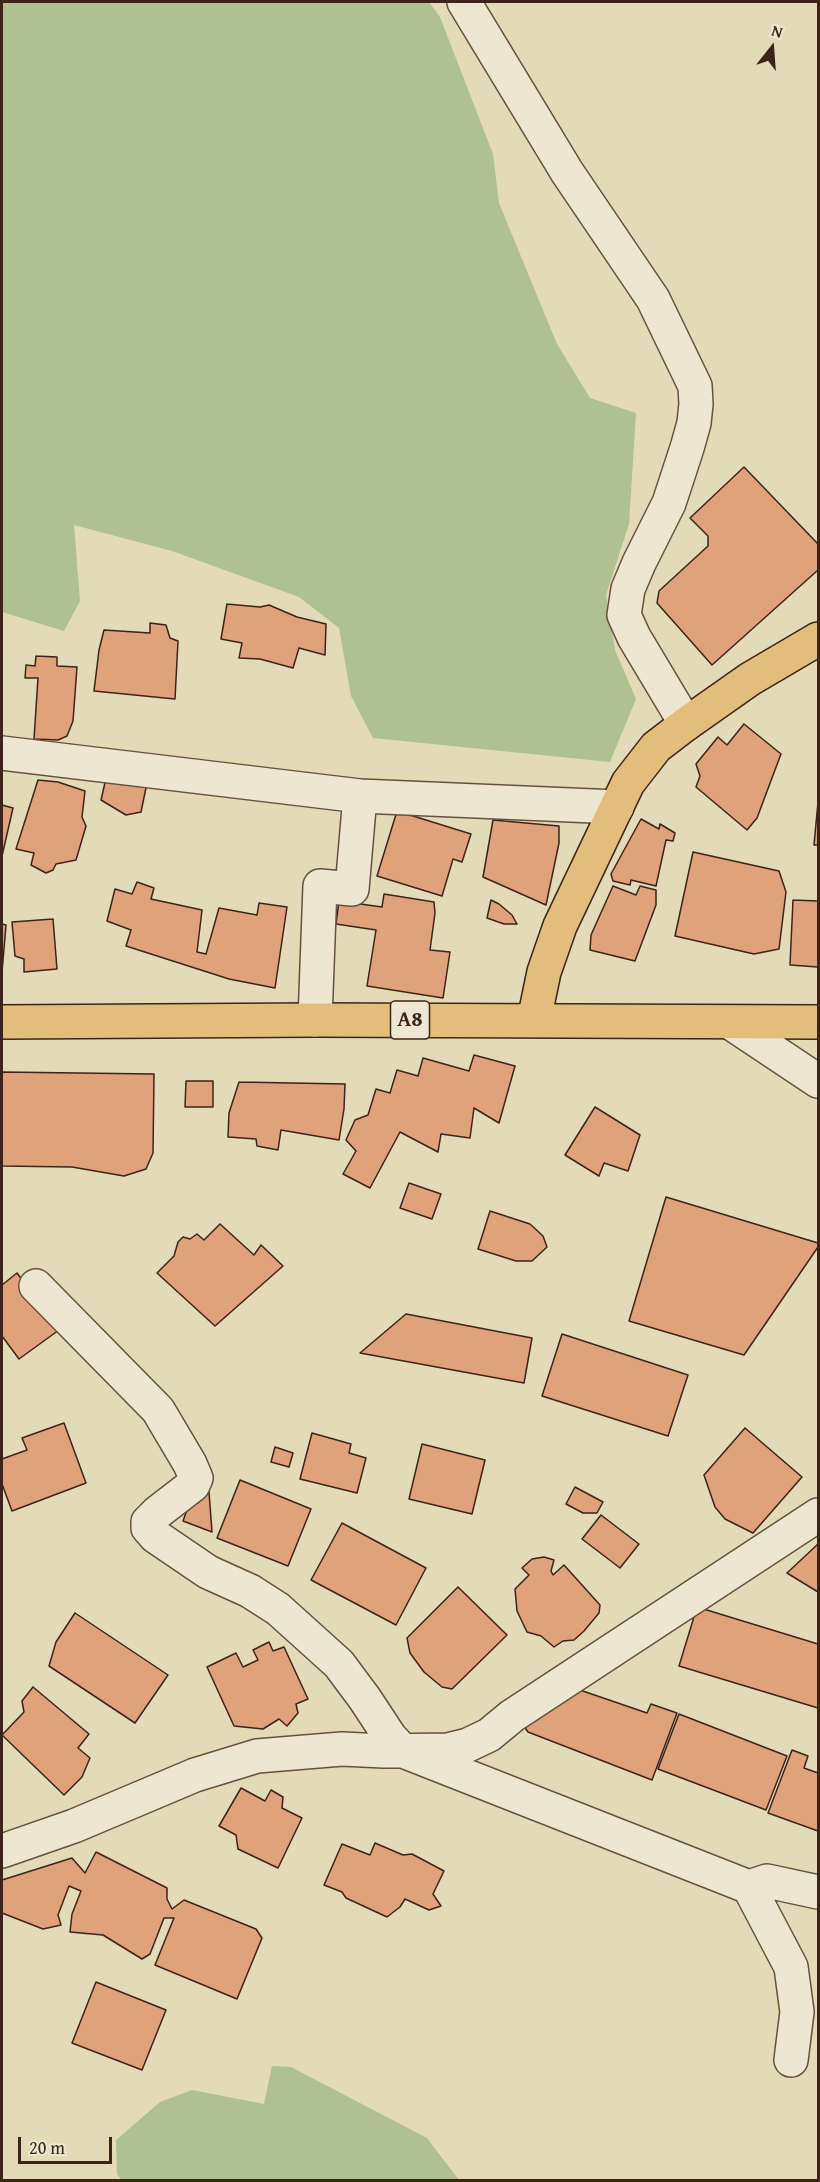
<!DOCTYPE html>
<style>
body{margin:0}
#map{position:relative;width:820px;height:2182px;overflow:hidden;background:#e3dab8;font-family:"Gentium Book Plus",serif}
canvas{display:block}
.frame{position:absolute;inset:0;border:3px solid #3d2319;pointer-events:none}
.north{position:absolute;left:742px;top:18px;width:60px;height:60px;-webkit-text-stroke:4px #ede7d1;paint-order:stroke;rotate:17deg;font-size:16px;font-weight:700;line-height:24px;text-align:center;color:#3d2319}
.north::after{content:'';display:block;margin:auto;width:21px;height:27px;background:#3d2319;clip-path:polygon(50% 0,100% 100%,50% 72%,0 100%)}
.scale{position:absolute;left:18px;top:2137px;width:94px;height:27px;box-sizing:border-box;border:3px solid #3d2319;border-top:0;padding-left:8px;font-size:18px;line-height:21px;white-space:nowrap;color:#3d2319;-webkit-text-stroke:4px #ede7d1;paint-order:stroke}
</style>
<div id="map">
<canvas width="820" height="2182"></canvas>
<div class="frame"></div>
<div class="north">N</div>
<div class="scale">20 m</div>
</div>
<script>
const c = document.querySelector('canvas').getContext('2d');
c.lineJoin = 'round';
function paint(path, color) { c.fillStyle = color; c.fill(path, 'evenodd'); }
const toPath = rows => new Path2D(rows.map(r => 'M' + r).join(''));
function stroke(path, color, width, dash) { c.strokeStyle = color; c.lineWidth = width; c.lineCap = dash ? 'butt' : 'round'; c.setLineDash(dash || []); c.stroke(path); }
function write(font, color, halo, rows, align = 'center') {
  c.font = font + ' "Gentium Book Plus",serif'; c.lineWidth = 5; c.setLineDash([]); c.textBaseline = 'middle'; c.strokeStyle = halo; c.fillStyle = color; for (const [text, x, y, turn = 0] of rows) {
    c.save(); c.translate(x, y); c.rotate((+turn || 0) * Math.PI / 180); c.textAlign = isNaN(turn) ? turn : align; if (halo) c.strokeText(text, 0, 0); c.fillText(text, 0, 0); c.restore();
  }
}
paint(toPath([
 [2,2,429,2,440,17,493,154,499,203,557,344,590,398,636,413,629,524,606,595,615,650,636,699,610,762,373,738,351,696,339,628,299,597,172,551,74,525,80,601,64,631,2,612],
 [272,2066,291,2067,427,2138,459,2180,121,2180,117,2174,116,2140,160,2102,192,2090,264,2104]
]), '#afc192');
const building = toPath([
 [744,467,818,544,818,570,712,665,657,603,659,591,708,546,708,536,690,518,744,467],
 [227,604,260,607,269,605,297,617,326,624,325,655,299,648,293,668,260,659,239,658,242,643,221,639,227,604],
 [150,623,166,625,170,638,178,641,175,699,94,691,99,650,104,630,150,633,150,623],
 [36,656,57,657,57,666,77,667,73,721,67,736,58,740,34,739,38,678,25,678,26,665,35,666,36,656],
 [744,724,781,754,757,818,747,830,696,787,700,776,696,764,718,737,727,745,744,724],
 [107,774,147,783,141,812,126,815,101,800,107,774],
 [38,780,58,782,85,791,82,817,86,826,76,860,56,864,53,870,46,873,31,865,34,853,16,849,38,780],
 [818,802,818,845,814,845,818,802],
 [2,805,13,808,2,856,2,805],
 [397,811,471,834,462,862,453,859,442,896,377,876,397,811],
 [641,819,659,829,660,824,675,833,673,841,666,840,656,886,631,880,630,885,613,881,611,874,641,819],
 [493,820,559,826,559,843,546,905,483,877,493,820],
 [693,852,779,871,786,892,779,949,754,954,675,936,693,852],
 [137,882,154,888,151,899,202,910,197,952,206,954,219,908,257,915,259,903,287,907,275,988,229,979,126,946,131,930,107,921,115,889,132,894,137,882],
 [613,886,636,895,640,886,656,890,656,905,635,961,590,950,591,935,613,886],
 [384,894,434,902,435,913,430,950,450,952,443,998,367,986,376,930,336,924,339,901,382,907,384,894],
 [491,900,499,904,512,915,517,924,504,924,487,918,491,900],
 [793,900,818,901,818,967,790,965,793,900],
 [53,919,57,969,24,972,24,959,15,956,12,922,53,919],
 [2,924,6,925,2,972,2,924],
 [474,1055,515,1066,499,1123,474,1108,470,1138,441,1134,438,1152,400,1132,370,1188,343,1174,356,1151,346,1140,355,1120,368,1115,376,1089,390,1093,397,1070,418,1076,423,1058,469,1071,474,1055],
 [2,1072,154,1074,153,1153,146,1169,124,1176,72,1167,2,1166,2,1072],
 [186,1081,213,1081,213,1107,185,1107,186,1081],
 [239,1082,345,1084,344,1109,339,1140,281,1130,278,1150,257,1146,256,1139,228,1137,229,1113,239,1082],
 [595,1107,640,1135,628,1171,604,1163,599,1176,565,1155,595,1107],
 [409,1183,441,1194,432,1219,400,1208,409,1183],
 [666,1197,818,1243,818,1247,744,1355,629,1321,666,1197],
 [490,1211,530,1224,543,1236,547,1247,532,1261,516,1261,478,1249,490,1211],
 [220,1224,254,1255,261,1245,283,1266,215,1326,157,1273,174,1256,178,1242,183,1237,190,1239,197,1234,204,1240,220,1224],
 [17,1273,59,1330,19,1359,2,1336,2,1285,17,1273],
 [406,1314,532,1338,524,1383,360,1353,406,1314],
 [562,1334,688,1375,668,1436,542,1396,562,1334],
 [64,1423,86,1483,12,1511,2,1484,2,1459,27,1450,22,1438,64,1423],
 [745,1428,802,1477,753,1533,725,1519,715,1507,704,1475,745,1428],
 [312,1433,351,1444,349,1453,366,1458,357,1493,300,1479,312,1433],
 [422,1444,485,1460,472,1514,409,1499,422,1444],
 [275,1447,293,1453,289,1467,271,1462,275,1447],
 [240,1480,311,1509,288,1566,217,1538,240,1480],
 [575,1487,603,1502,597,1513,583,1513,566,1504,575,1487],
 [209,1492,212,1532,183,1521,193,1493,209,1492],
 [601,1515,639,1544,620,1568,582,1539,601,1515],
 [342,1523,426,1568,396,1625,311,1580,342,1523],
 [818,1544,818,1592,787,1573,818,1544],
 [544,1557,554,1560,551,1571,553,1575,564,1565,600,1605,599,1613,584,1631,574,1640,563,1641,554,1647,541,1636,527,1632,517,1611,515,1589,529,1575,522,1568,532,1559,544,1557],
 [458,1587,507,1635,452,1689,442,1687,424,1672,410,1653,407,1638,458,1587],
 [697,1607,818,1644,818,1708,679,1666,697,1607],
 [75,1613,168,1675,135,1723,49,1666,56,1642,75,1613],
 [269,1642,273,1651,284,1647,308,1699,296,1704,298,1713,287,1726,279,1719,263,1729,234,1726,207,1667,236,1653,243,1667,258,1660,253,1650,269,1642],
 [33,1687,89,1734,78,1748,90,1758,82,1777,64,1795,2,1735,24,1712,22,1701,33,1687],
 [577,1689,647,1713,651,1704,677,1713,652,1780,528,1732,523,1725,577,1689],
 [679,1714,787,1756,766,1810,658,1769,679,1714],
 [792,1750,808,1756,804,1768,818,1773,818,1831,768,1813,792,1750],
 [241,1788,265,1801,271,1790,283,1797,282,1808,302,1818,278,1868,238,1849,236,1835,219,1826,241,1788],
 [375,1843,403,1855,412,1854,444,1871,433,1894,441,1906,429,1910,405,1899,400,1907,387,1917,346,1898,342,1892,324,1885,342,1844,370,1855,375,1843],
 [96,1852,167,1888,167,1899,172,1909,184,1900,256,1929,262,1938,237,1999,155,1965,174,1918,164,1918,150,1954,142,1959,103,1935,70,1932,72,1914,81,1891,69,1886,58,1915,61,1925,43,1929,2,1913,2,1880,72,1858,85,1873,96,1852],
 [96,1982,166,2010,142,2070,72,2043,96,1982]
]);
paint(building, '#dfa27b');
stroke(building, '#3d2319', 1.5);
const minor = toPath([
 [464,2,567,172,653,299,695,386,696,404,694,423,687,448,669,503,639,563,628,589,624,615,634,637,686,724],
 [2,753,360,796,617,807],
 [315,1020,320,886,352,889,360,796],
 [731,1023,818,1081],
 [36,1286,158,1410,190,1464,196,1478,193,1485,158,1512,148,1522,148,1528,155,1536,208,1572,250,1591,278,1609,339,1664,365,1699,390,1737,403,1751,749,1887,791,1967,797,2012,791,2060],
 [2,1851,74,1826,195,1775,257,1756,342,1749,384,1751,448,1750,468,1745,489,1735,512,1716,818,1515],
 [749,1887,767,1881,818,1892]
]);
const major = toPath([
 [534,1020,544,972,560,926,628,783,656,747,686,724,750,679,818,639]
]);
const highway = toPath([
 [2,1022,315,1020,818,1022]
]);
stroke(minor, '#665141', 36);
stroke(major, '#3d2319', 36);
stroke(highway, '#3d2319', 36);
stroke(minor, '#ede7d1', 33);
stroke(major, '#e2bd7c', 33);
stroke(highway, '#e2bd7c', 33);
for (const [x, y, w] of [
 [410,1020,39]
]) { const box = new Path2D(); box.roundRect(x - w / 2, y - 19, w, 38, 4.5); c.fillStyle = '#ede7d1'; c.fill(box); stroke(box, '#3d2319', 1.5); }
write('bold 22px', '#3d2319', null, [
 ["A8",410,1020]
]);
</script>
